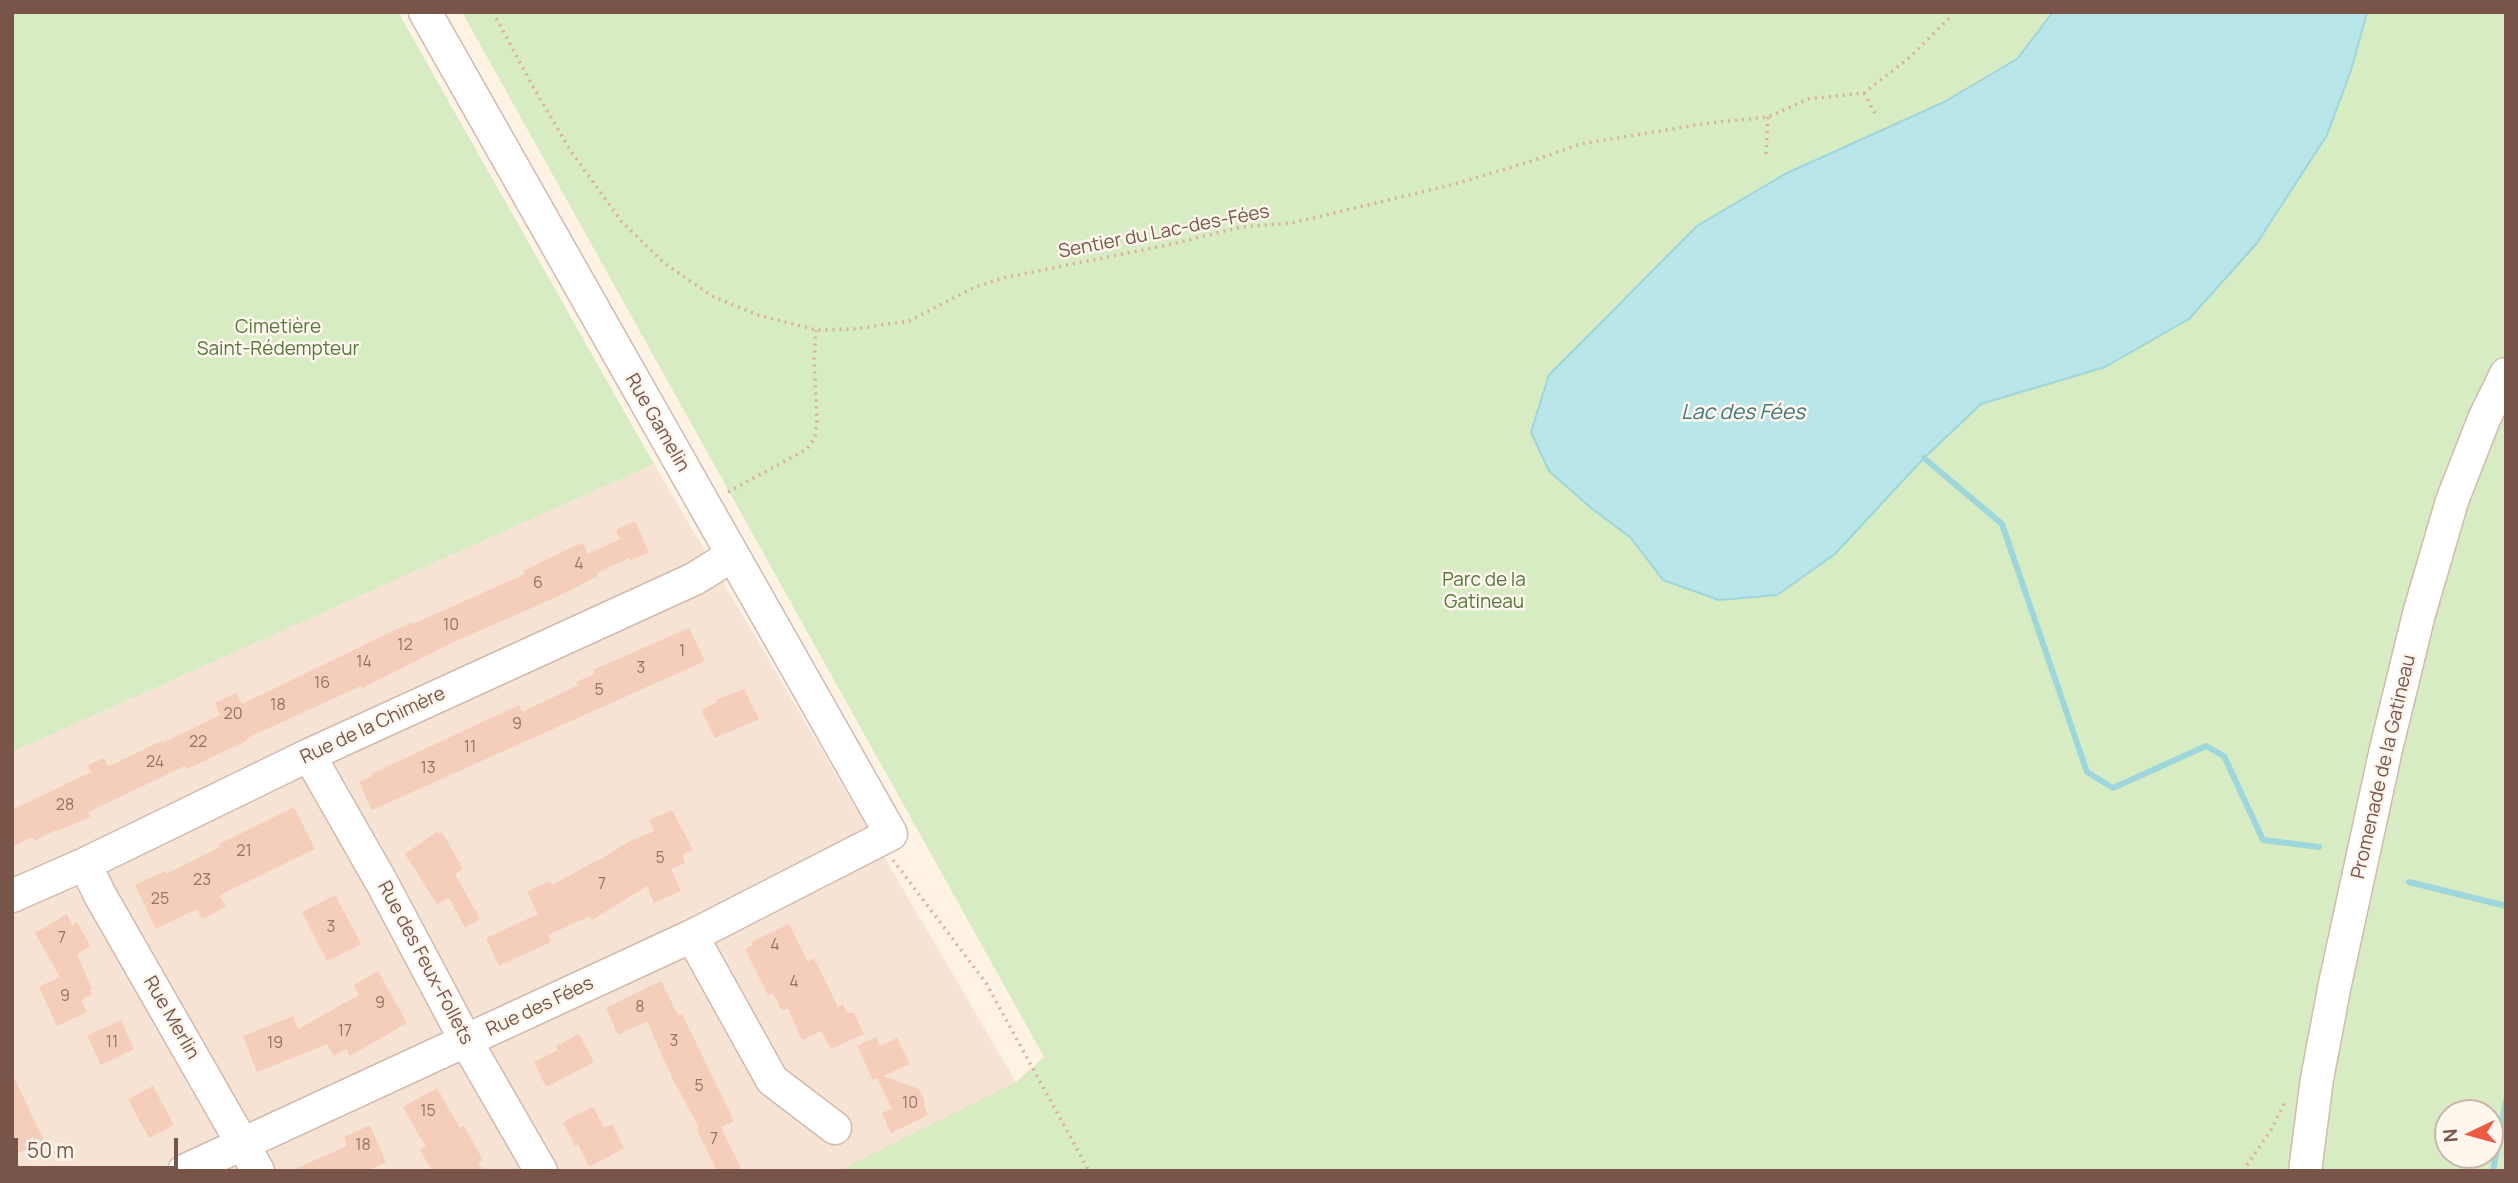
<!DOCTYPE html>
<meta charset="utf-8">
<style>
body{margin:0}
#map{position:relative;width:2518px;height:1183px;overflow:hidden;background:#fef2e5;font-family:Manrope,sans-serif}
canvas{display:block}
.frame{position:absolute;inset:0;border:14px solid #785548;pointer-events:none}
.north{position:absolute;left:2434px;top:1099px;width:70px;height:70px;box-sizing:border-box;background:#fff6ed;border:2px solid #c9b6ab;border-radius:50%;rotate:265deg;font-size:19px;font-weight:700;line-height:28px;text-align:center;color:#785548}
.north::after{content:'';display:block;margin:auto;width:24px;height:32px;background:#ee5b43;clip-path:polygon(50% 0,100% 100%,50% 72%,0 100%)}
.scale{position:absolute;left:14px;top:1138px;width:164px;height:32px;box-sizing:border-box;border:4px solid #785548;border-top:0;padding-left:9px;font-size:21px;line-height:24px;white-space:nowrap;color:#785548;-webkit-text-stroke:5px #fff6ed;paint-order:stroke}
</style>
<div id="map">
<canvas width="2518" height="1183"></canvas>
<div class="frame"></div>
<div class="north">N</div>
<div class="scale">50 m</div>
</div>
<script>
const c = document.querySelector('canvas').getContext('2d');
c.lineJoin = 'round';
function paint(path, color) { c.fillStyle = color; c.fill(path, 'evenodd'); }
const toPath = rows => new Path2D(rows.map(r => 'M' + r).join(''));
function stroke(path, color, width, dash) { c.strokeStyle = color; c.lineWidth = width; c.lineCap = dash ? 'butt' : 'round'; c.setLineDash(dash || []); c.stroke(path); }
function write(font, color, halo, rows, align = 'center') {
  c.font = font + ' Manrope,sans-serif'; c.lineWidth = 5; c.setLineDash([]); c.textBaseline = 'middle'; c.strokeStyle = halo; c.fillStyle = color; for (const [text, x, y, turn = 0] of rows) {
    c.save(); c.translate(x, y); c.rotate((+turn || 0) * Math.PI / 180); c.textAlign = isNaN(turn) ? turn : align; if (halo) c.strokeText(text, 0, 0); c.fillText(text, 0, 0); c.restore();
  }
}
paint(toPath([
 [654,464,1016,1082,838,1171,12,1171,12,752]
]), '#f6e3d3');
paint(toPath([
 [12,12,398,12,654,464,12,752],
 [462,12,2506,12,2506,1171,838,1171,1016,1082,1044,1057],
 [2448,1113,2490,1113,2490,1155,2448,1155]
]), '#d7ecc2');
const water = toPath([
 [2053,12,2367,12,2352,67,2327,135,2257,243,2189,319,2105,367,1981,404,1924,458,1835,554,1777,595,1719,600,1663,580,1631,538,1590,507,1549,471,1531,432,1549,375,1697,226,1785,174,1944,102,2017,59,2053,12]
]);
paint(water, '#b8e6e9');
stroke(water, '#9ed7db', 2);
stroke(toPath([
 [1924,458,2002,524,2087,772,2113,788,2206,746,2224,756,2263,840,2319,847],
 [2409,882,2506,906],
 [2493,1171,2506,1100]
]), '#9ed7db', 6);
paint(toPath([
 [635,521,649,552,630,561,629,558,597,573,598,576,559,596,451,643,362,688,361,686,247,738,248,740,187,769,185,766,88,812,90,817,57,831,56,830,34,841,32,837,12,847,12,810,91,772,88,765,104,758,108,766,116,763,161,741,162,743,220,715,215,703,236,693,242,704,412,622,413,624,525,574,523,571,574,546,583,543,588,554,620,539,616,530],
 [689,628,705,661,372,810,359,782,372,776,371,774,519,705,522,712,578,685,576,682,595,674,593,670],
 [744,689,759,719,715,738,701,710,717,702,716,700],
 [294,807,315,849,228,891,220,896,226,907,202,919,197,909,156,929,135,885,165,871,166,874,220,847,219,844],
 [672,810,693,850,682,855,685,863,671,869,681,891,654,903,647,886,592,920,590,916,548,935,551,942,499,966,486,938,538,914,527,892,550,881,552,885,596,861,596,862,630,841,654,831,649,820],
 [438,831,439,834,442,832,463,869,455,874,480,919,465,928,449,898,437,904,405,854],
 [335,895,361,944,327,961,302,912],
 [67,914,72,925,77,922,90,946,77,954,92,989,90,991,92,994,81,1000,87,1012,57,1026,39,987,60,977,35,933],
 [789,924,808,962,814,958,838,1007,843,1004,847,1013,854,1013,864,1034,831,1049,821,1031,802,1040,788,1008,782,1011,773,993,768,995,745,949,753,945,751,942],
 [378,971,407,1023,350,1056,346,1049,334,1056,327,1044,257,1072,243,1036,293,1016,298,1029,359,995,354,985],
 [661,981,678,1015,682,1014,734,1121,721,1127,742,1171,717,1171,696,1128,699,1127,674,1082,647,1021,618,1035,606,1008],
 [121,1020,134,1049,101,1065,87,1036],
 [579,1034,594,1062,546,1087,534,1062,558,1050,556,1046],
 [876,1037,880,1046,897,1038,910,1064,883,1076,919,1089,925,1102,924,1106,928,1115,891,1133,882,1113,892,1109,877,1078,873,1080,857,1046],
 [12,1073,44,1141,12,1156],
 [153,1086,174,1125,149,1138,128,1099],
 [437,1088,460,1128,464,1126,483,1160,478,1162,483,1171,432,1171,420,1150,426,1147,403,1107],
 [593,1107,604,1128,612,1124,624,1148,589,1167,578,1144,575,1146,563,1122],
 [370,1125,386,1162,367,1171,290,1171,347,1146,344,1137]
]), '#f5cdbb');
const minor = toPath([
 [309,755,382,883,466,1041,541,1171],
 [85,864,100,895,258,1171],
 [12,896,85,864,309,755,694,579,733,555],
 [692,936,772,1080,835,1128],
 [184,1171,692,936,891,834,425,12],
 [2305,1171,2317,1079,2335,984,2386,749,2419,614,2452,501,2484,419,2506,374]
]);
stroke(minor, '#d2baad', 35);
stroke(toPath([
 [493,12,532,85,572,153,622,222,664,263,712,296,758,315,816,330,855,329,909,321,975,287,1003,278,1168,245,1241,227,1292,223,1455,184,1532,161,1580,144,1709,123,1768,117,1808,99,1864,93,1909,58,1949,18,1950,12],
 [1864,93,1876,115],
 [1766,154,1768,117],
 [728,492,807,449,815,437,817,420,814,359,816,330],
 [893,860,986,983,1089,1171],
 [2243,1171,2271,1130,2286,1100]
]), '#dab09e', 3.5, [2, 5]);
stroke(minor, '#fff', 32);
write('16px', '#977365', null, [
 ["4",579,565],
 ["6",538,584],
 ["10",451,626],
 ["12",405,646],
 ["1",682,652],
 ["14",364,663],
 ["3",641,669],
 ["16",322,684],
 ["5",599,691],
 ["18",278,706],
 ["20",233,715],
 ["9",517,725],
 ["22",198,743],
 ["11",470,748],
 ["24",155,763],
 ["13",428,769],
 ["28",65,806],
 ["21",244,852],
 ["5",660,859],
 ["23",202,881],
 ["7",602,885],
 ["25",160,900],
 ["3",331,928],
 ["7",62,939],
 ["4",775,946],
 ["4",794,983],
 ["9",65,997],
 ["9",380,1004],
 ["8",640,1008],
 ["17",345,1032],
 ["3",674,1042],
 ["11",112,1043],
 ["19",275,1044],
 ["5",699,1087],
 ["10",910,1104],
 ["15",428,1112],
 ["7",714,1140],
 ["18",363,1146]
]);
write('19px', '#785548', '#fff6ed', [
 ["Sentier du Lac-des-Fées",1164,232,-11],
 ["Rue Gamelin",657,423,60],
 ["Rue de la Chimère",373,726,-25],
 ["Promenade de la Gatineau",2384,767,-77],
 ["Rue des Feux-Follets",425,963,62],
 ["Rue des Fées",540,1007,-25],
 ["Rue Merlin",171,1018,60]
]);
write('19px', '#53793c', '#fff6ed', [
 ["Cimetière",278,328],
 ["Saint-Rédempteur",278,350],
 ["Parc de la",1484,581],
 ["Gatineau",1484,603]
]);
write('italic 21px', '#3b797e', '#fff6ed', [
 ["Lac des Fées",1743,413]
]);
</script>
